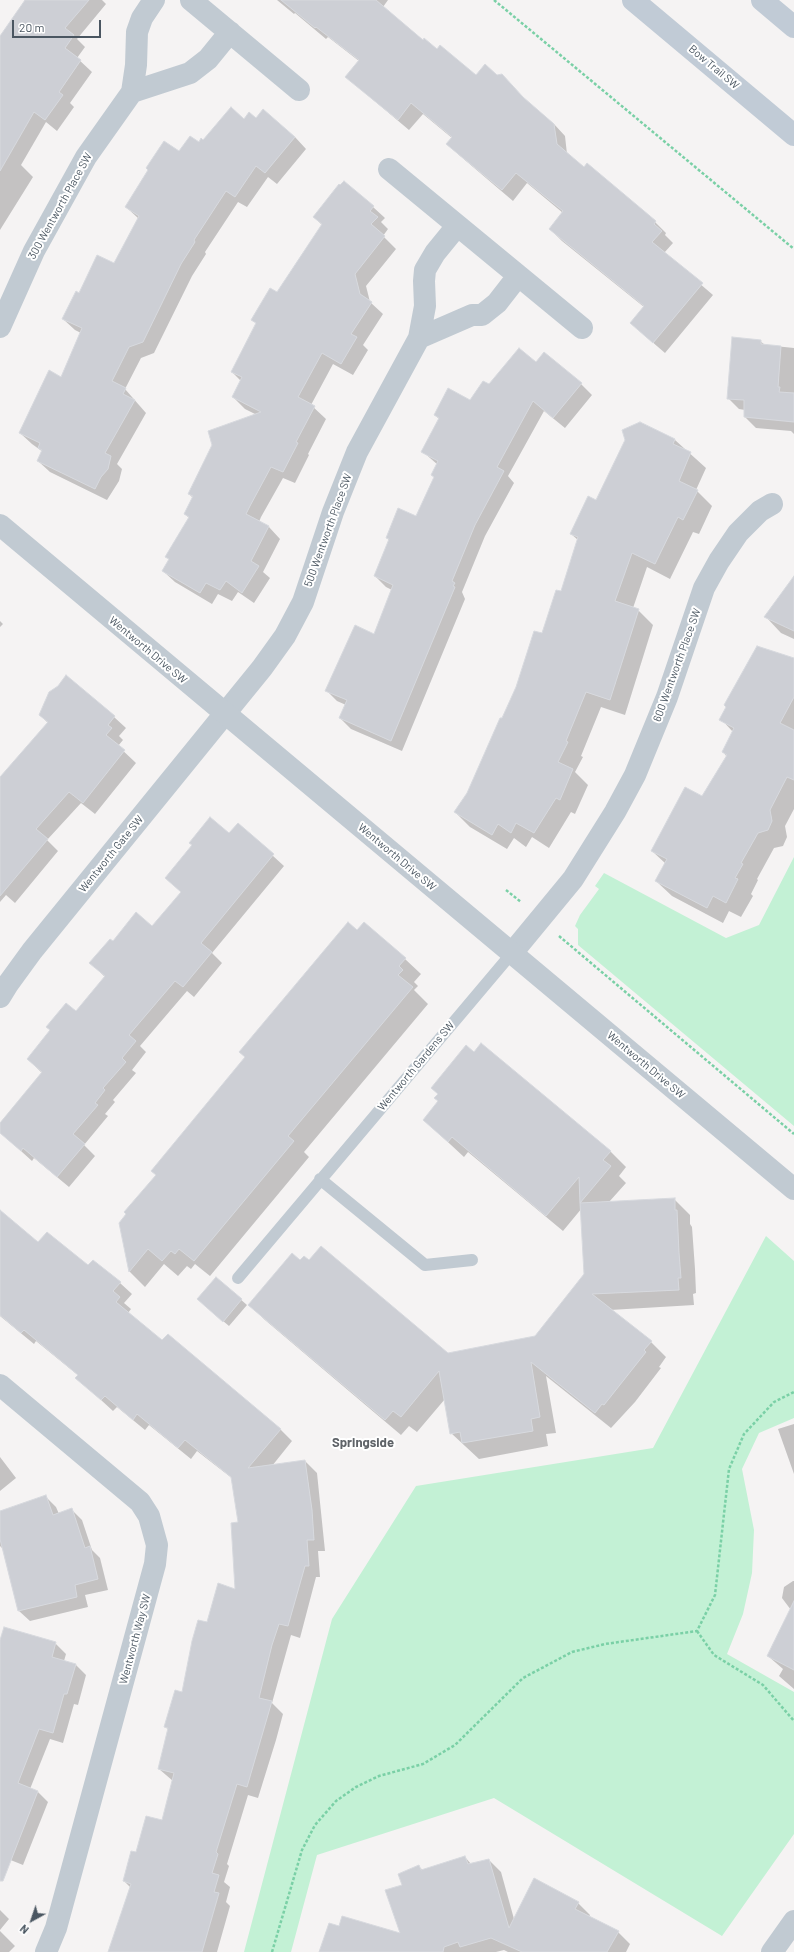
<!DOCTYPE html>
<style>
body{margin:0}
#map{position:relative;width:794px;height:1952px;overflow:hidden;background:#f5f3f3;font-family:Barlow,sans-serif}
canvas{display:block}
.north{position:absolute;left:12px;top:1900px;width:40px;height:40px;-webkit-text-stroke:3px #fff;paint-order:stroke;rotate:220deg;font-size:11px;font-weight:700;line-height:16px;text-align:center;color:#4a5661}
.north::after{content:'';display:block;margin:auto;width:14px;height:18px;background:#4a5661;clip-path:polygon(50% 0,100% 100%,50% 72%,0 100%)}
.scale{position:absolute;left:12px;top:20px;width:89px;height:18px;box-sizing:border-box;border:2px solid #4a5661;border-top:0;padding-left:5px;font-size:12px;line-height:14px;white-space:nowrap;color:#4a5661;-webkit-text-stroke:3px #fff;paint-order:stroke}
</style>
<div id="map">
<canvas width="794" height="1952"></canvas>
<div class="north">N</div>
<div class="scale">20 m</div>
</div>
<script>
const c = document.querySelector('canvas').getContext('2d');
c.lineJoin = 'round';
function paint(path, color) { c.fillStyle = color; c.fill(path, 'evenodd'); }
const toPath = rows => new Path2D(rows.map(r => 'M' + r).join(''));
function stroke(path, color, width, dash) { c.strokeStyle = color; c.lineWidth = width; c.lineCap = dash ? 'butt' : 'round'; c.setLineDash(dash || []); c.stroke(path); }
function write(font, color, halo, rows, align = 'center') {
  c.font = font + ' Barlow,sans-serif'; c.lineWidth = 4; c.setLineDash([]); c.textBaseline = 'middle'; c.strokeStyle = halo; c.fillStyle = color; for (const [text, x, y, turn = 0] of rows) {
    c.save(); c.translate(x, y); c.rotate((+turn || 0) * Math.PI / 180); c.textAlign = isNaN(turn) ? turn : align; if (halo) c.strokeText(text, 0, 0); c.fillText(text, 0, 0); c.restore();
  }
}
paint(toPath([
 [794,857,794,1126,578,945,578,929,575,926,580,915,599,889,595,886,604,873,726,938,759,925],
 [766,1236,794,1261,794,1418,759,1433,742,1469,754,1530,752,1573,743,1614,727,1654,794,1692,794,1834,722,1936,494,1798,317,1855,291,1952,244,1952,332,1619,416,1486,653,1448]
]), '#c3f1d5');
paint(toPath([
 [26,0,102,0,106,4,77,39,85,47,77,58,92,72,70,103,74,107,57,131,46,122,21,165,33,177,0,230,0,38],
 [277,0,388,0,383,7,424,41,476,76,526,101,554,124,565,136,567,154,655,222,666,233,665,235,673,243,664,253,713,295,665,353,643,334,644,307,562,241,550,229,563,213,527,183,513,201,459,155,447,144,452,138,423,114,409,130,346,77,359,61,328,37,326,39,295,13,294,14],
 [256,119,295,137,306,149,277,184,268,177,247,207,238,202,205,252,206,254,192,276,154,353,141,358,125,389,146,413,117,464,122,469,119,481,107,500,50,472,38,461,43,452,32,444,20,433,62,378,81,333,75,330,63,319,80,294,115,265,139,219,126,207,179,153,244,120],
 [373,207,385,218,381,222,388,229,383,236,396,249,366,286,370,302,383,314,363,345,368,350,353,375,333,364,311,405,326,419,308,454,309,455,295,483,283,478,261,517,259,522,269,527,280,539,263,572,270,578,254,603,238,592,232,601,218,594,212,604,175,582,163,571,170,560,166,556,189,518,185,514,193,498,189,494,257,415,245,409,233,397,241,381,232,372,278,293,322,225,314,217],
 [760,341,765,345,794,348,794,434,791,431,756,428,745,417,745,410,739,409,728,398],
 [536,363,581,384,592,395,565,428,544,411,508,476,514,483,485,536,462,592,465,599,402,751,351,729,340,718,346,705,337,701,326,690,374,636,392,590,386,587,375,576,389,541,387,538,417,518,435,477,438,465,422,451,439,419,435,415,470,401,490,386],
 [640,424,675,440,706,468,696,490,712,506,699,534,693,532,670,579,647,567,633,608,638,610,653,625,625,715,601,707,581,756,583,757,575,772,588,785,575,814,571,812,549,848,532,837,526,847,514,838,507,849,470,827,455,812,467,794,562,593,578,540,571,534,596,501],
 [794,584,794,639,781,633,766,617],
 [0,621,3,624,0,627],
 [794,659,794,809,785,826,787,837,783,846,774,848,757,879,758,880,751,894,753,896,741,917,729,911,723,923,672,896,656,881,666,864,652,851,702,798,727,757,723,752,733,732,721,719],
 [40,715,114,717,126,728,119,736,123,740,118,746,136,763,95,814,81,803,47,840,58,851,15,903,6,895,0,902,0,778,48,723],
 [238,824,284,866,212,953,222,963,194,997,187,991,140,1046,146,1052,132,1070,136,1073,113,1100,115,1102,105,1114,108,1116,84,1145,95,1156,69,1187,34,1158,32,1161,0,1132,0,1123,42,1073,28,1059,76,1013,105,977,91,963,113,942,153,928,182,893,166,878,229,834],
 [357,931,405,959,421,974,414,982,418,986,414,990,428,1004,304,1152,309,1157,210,1276,195,1264,191,1269,187,1266,178,1276,164,1264,145,1287,130,1272,120,1224],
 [432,1088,610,1151,626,1167,619,1176,626,1183,609,1202,674,1199,690,1215,690,1224,692,1227,695,1269,696,1293,693,1294,694,1305,610,1310,651,1342,666,1357,659,1367,661,1368,635,1402,611,1428,546,1376,556,1433,546,1434,548,1446,479,1459,451,1433,445,1399,417,1432,409,1426,401,1435,265,1320,250,1305,300,1262,447,1354,536,1337,585,1274,582,1208,563,1231,468,1152,464,1157,424,1120,439,1102,439,1095],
 [0,1212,39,1244,120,1283,132,1294,124,1303,131,1309,128,1313,162,1342,168,1335,281,1430,292,1441,272,1466,305,1461,317,1473,325,1551,318,1551,320,1577,316,1577,300,1638,291,1635,272,1703,283,1714,276,1740,258,1798,248,1795,227,1864,229,1866,224,1882,230,1887,226,1902,230,1906,217,1952,109,1952,131,1888,124,1881,137,1853,163,1821,173,1781,159,1769,169,1730,165,1727,182,1693,208,1624,236,1591,239,1523,233,1479,197,1451,191,1459,149,1425,145,1430,117,1407,113,1411,77,1378,79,1376,36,1341,34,1344,0,1316],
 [216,1278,247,1305,229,1326,203,1304],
 [794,1424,794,1474,778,1429],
 [0,1457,16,1478,0,1491],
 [45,1496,56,1507,59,1514,71,1509,82,1520,92,1550,100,1558,108,1590,85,1595,88,1607,30,1621,19,1611,4,1550,0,1546,0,1512],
 [793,1581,794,1581,794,1689,779,1676,783,1669,768,1656,791,1610,782,1598,784,1587],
 [0,1643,55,1643,66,1654,64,1661,76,1665,86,1675,78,1705,74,1704,63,1743,50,1739,30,1789,37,1791,48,1802,23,1865,3,1857,0,1862],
 [465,1857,471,1864,489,1860,501,1872,514,1919,578,1903,590,1915,589,1917,618,1932,630,1944,626,1952,508,1952,504,1950,496,1952,323,1952,340,1927,402,1934,404,1885,419,1867,423,1870],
 [0,1910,9,1919,0,1930],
 [0,1931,15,1946,9,1952,0,1952]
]), '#0003');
const building = toPath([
 [25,0,89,0,65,28,74,35,65,48,81,60,59,92,63,95,45,120,34,112,0,171,0,36,25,0],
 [281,0,376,0,423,40,424,38,437,49,440,45,476,75,485,64,497,75,502,74,523,97,554,124,557,144,584,167,587,163,656,221,654,224,662,231,652,242,703,283,653,343,630,323,644,306,549,229,563,211,516,173,502,190,446,144,452,137,411,103,398,120,345,77,359,60,316,27,315,28,281,0],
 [231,107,244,119,249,112,256,118,263,109,295,137,265,173,256,166,235,197,226,191,194,240,195,242,181,264,143,342,129,347,112,381,126,388,123,394,135,400,105,453,111,456,108,469,101,477,95,489,37,461,42,450,38,448,40,443,19,433,49,370,61,377,82,328,62,319,76,291,79,293,97,255,114,263,139,216,125,207,148,170,146,168,164,141,179,151,190,136,199,142,201,138,203,140,231,107],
 [344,181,374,206,370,211,378,217,371,224,385,236,355,274,360,294,372,302,351,334,357,337,341,364,322,353,298,397,315,406,296,442,298,443,283,472,271,467,250,506,246,514,269,526,251,561,259,566,242,593,226,581,220,590,206,583,200,593,162,571,169,559,165,557,189,517,184,514,193,496,188,494,212,445,208,431,261,412,232,397,242,377,231,372,256,323,251,320,270,288,277,292,322,224,313,217,339,184,340,185,344,181],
 [732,337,761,340,761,344,781,346,778,387,780,387,779,392,794,393,794,422,744,417,744,400,727,399,732,337],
 [519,348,536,362,544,352,582,383,553,418,533,401,497,467,504,471,475,525,452,581,455,583,453,586,455,587,391,741,339,718,347,700,325,691,355,625,374,634,393,585,374,576,389,539,386,538,398,508,416,516,434,477,431,475,438,461,421,452,439,418,434,415,448,388,470,400,483,381,489,384,519,348],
 [640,422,675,439,673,444,691,452,679,481,698,490,683,520,678,517,655,564,632,553,615,601,639,609,610,700,586,692,566,741,568,742,558,762,573,769,560,800,556,798,534,833,516,823,511,833,498,824,492,835,454,812,467,793,500,718,502,718,516,687,534,631,542,633,556,590,561,591,578,537,570,534,588,496,596,500,625,440,622,430,640,422],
 [794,576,794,631,764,617,794,576],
 [757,646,794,658,794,697,780,723,794,730,794,780,787,777,770,810,772,821,768,830,758,833,741,863,743,864,735,878,738,879,726,903,713,896,707,908,655,881,667,859,651,851,685,787,702,796,727,755,722,752,734,728,719,720,726,707,724,705,757,646],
 [66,675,115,716,108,725,112,728,106,735,125,750,83,803,69,792,36,829,48,839,0,896,0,777,48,722,39,715,49,692,58,686,66,675],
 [210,817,229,833,238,823,274,854,201,943,212,952,183,987,175,981,129,1035,136,1041,122,1058,126,1062,103,1088,105,1090,95,1103,98,1105,73,1134,85,1144,57,1177,23,1148,21,1151,0,1133,0,1123,42,1072,27,1059,50,1030,46,1027,66,1003,76,1011,105,976,89,963,110,939,113,941,136,912,152,926,181,892,165,878,192,845,189,843,210,817],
 [348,922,357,930,364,922,406,958,399,966,403,970,398,975,413,987,288,1136,294,1141,194,1261,179,1249,175,1254,171,1251,162,1261,148,1249,129,1272,119,1223,126,1214,124,1212,156,1175,151,1171,245,1057,239,1052,348,922],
 [481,1043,611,1151,603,1160,611,1166,580,1203,579,1177,546,1216,452,1137,448,1142,423,1120,438,1101,434,1098,438,1094,431,1088,466,1045,474,1052,481,1043],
 [675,1198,675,1210,677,1210,679,1253,681,1278,678,1278,679,1290,592,1294,652,1341,644,1350,646,1352,604,1405,602,1404,595,1413,531,1362,540,1417,531,1419,533,1431,462,1443,460,1432,450,1434,439,1371,401,1417,393,1411,385,1420,248,1305,292,1253,300,1260,304,1256,309,1260,321,1246,448,1353,535,1336,584,1274,580,1203,675,1198],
 [0,1210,38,1242,47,1232,88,1265,93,1260,121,1282,113,1291,120,1297,116,1302,162,1340,168,1334,281,1429,248,1468,305,1460,312,1510,314,1540,307,1540,309,1566,305,1566,288,1626,279,1624,272,1645,259,1698,272,1701,247,1787,237,1784,216,1852,218,1854,212,1873,219,1875,214,1892,219,1893,202,1952,108,1952,131,1884,123,1881,131,1851,136,1852,146,1816,162,1820,174,1773,158,1769,168,1728,164,1727,175,1690,182,1692,192,1641,198,1620,207,1622,218,1583,235,1589,231,1523,238,1522,231,1477,185,1440,178,1448,137,1414,133,1420,105,1396,101,1400,75,1378,78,1375,24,1330,21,1333,0,1315,0,1210],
 [216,1277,242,1299,223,1322,197,1299,216,1277],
 [46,1495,53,1515,72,1508,85,1548,90,1546,98,1579,75,1585,77,1597,18,1611,0,1539,0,1511,46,1495],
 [794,1601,794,1670,767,1656,794,1601],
 [4,1627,56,1642,52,1657,76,1664,67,1694,64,1694,53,1733,39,1729,18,1783,38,1791,3,1881,0,1881,0,1640,4,1627],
 [465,1856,468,1864,489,1859,509,1928,534,1878,579,1902,575,1909,619,1931,607,1952,522,1952,491,1938,460,1947,458,1942,444,1947,443,1952,319,1952,329,1923,339,1926,342,1916,400,1933,385,1890,402,1885,398,1874,419,1865,421,1870,465,1856]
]);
paint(building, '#cdcfd5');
stroke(building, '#d7d9de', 1);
stroke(toPath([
 [494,0,794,249],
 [506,890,521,902],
 [559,936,794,1134],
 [697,1631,714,1655,763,1685,794,1721],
 [272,1952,302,1850,315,1825,336,1801,356,1787,379,1776,423,1764,455,1745,523,1678,572,1652,605,1644,697,1631,715,1595,729,1469,744,1434,774,1402,794,1392]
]), '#7ad0a6', 2.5, [3, 2]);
stroke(toPath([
 [320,1179,425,1265,472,1260],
 [238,1278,512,953]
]), '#c1cad2', 12);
stroke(toPath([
 [191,0,299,90],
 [132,92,190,73,208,59,230,32],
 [389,169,582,328],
 [0,327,34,251,86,157,132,92,136,65,137,32,142,18,154,0],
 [419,338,472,315,482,315,497,303,518,276],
 [512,953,573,879,615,812,635,775,667,697,704,588,719,561,738,533,760,511,772,504],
 [0,997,8,984,32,951,262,668,285,636,303,602,333,512,357,452,419,338,425,306,424,281,425,270,435,253,457,226],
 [0,1385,140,1502,149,1516,157,1545,155,1564,56,1928,46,1952]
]), '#c1cad2', 22);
stroke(toPath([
 [0,525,794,1189],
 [772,1952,794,1921]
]), '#c1cad2', 22);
stroke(toPath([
 [633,0,794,135],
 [762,0,794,27]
]), '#c1cbd6', 22);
write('11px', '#4a5661', '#fff', [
 ["Bow Trail SW",714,67,40],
 ["300 Wentworth Place SW",60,206,-61],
 ["500 Wentworth Place SW",328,530,-70],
 ["Wentworth Drive SW",148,650,40],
 ["600 Wentworth Place SW",677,665,-70],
 ["Wentworth Gate SW",111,854,-51],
 ["Wentworth Drive SW",397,857,40],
 ["Wentworth Drive SW",646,1065,40],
 ["Wentworth Gardens SW",416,1066,-50],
 ["Wentworth Way SW",135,1639,-75]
]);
write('bold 13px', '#5f6368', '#fff', [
 ["Springside",363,1443]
]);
</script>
